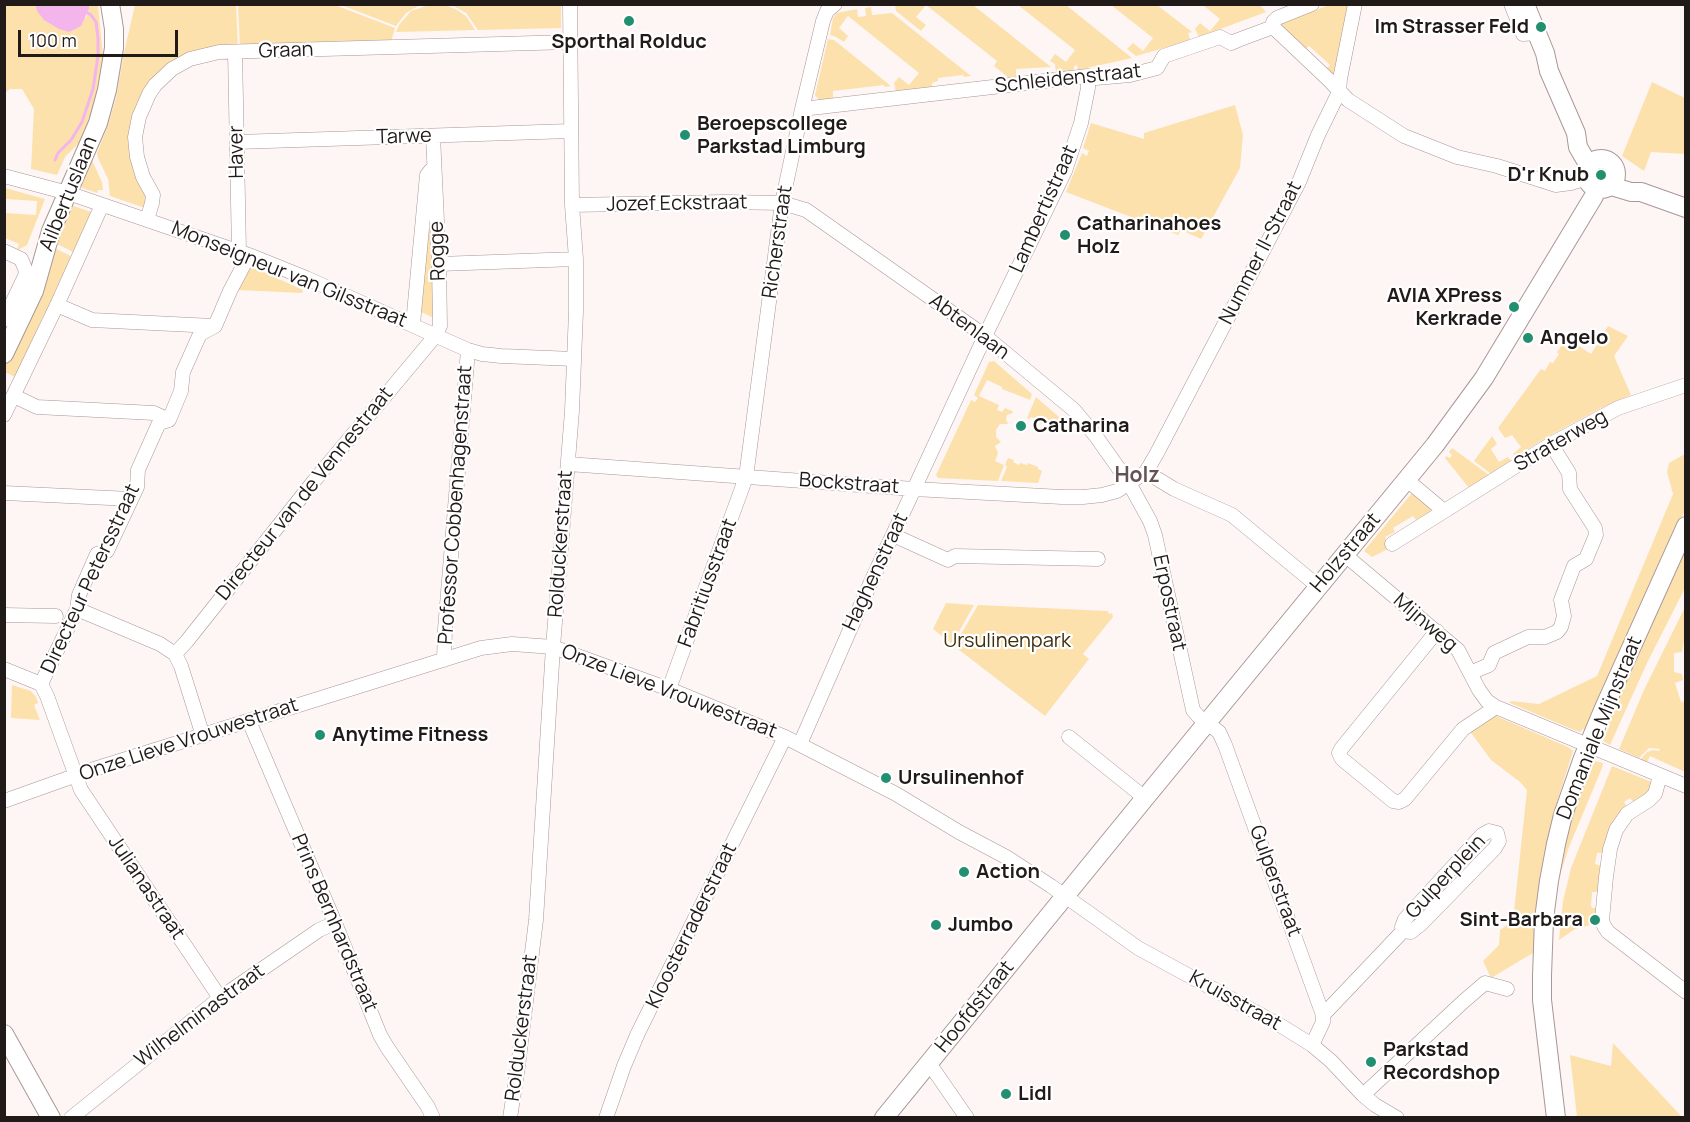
<!DOCTYPE html>
<style>
body{margin:0}
#map{position:relative;width:1690px;height:1122px;overflow:hidden;background:#fef6f5;font-family:Manrope,sans-serif}
canvas{display:block}
.frame{position:absolute;inset:0;border:6px solid #201a19;pointer-events:none}
.scale{position:absolute;left:18px;top:30px;width:160px;height:27px;box-sizing:border-box;border:3px solid #201a19;border-top:0;padding-left:8px;font-size:18px;line-height:21px;white-space:nowrap;color:#201a19;-webkit-text-stroke:4px #fff;paint-order:stroke}
</style>
<div id="map">
<canvas width="1690" height="1122"></canvas>
<div class="frame"></div>
<div class="scale">100 m</div>
</div>
<script>
const c = document.querySelector('canvas').getContext('2d');
c.lineJoin = 'round';
function paint(path, color) { c.fillStyle = color; c.fill(path, 'evenodd'); }
const toPath = rows => new Path2D(rows.map(r => 'M' + r).join(''));
function stroke(path, color, width, dash) { c.strokeStyle = color; c.lineWidth = width; c.lineCap = dash ? 'butt' : 'round'; c.setLineDash(dash || []); c.stroke(path); }
function write(font, color, halo, rows, align = 'center') {
  c.font = font + ' Manrope,sans-serif'; c.lineWidth = 4.5; c.setLineDash([]); c.textBaseline = 'middle'; c.strokeStyle = halo; c.fillStyle = color; for (const [text, x, y, turn = 0] of rows) {
    c.save(); c.translate(x, y); c.rotate((+turn || 0) * Math.PI / 180); c.textAlign = isNaN(turn) ? turn : align; if (halo) c.strokeText(text, 0, 0); c.fillText(text, 0, 0); c.restore();
  }
}
paint(toPath([
 [949,4,973,5,1051,67,1016,69,1016,77,1009,78,994,66,997,61,926,5,934,5,935,6],
 [5,5,35,5,37,11,86,18,89,9,89,5,98,5,103,56,102,73,96,98,82,140,65,157,57,175,31,169,34,109,22,89,10,89,5,93],
 [135,5,236,5,238,48,196,53,137,112,148,192,145,208,110,196,108,179,98,158,97,153,108,125,116,98,124,53],
 [238,5,335,5,395,28,391,42,240,48],
 [341,5,341,4,420,5,406,13,396,26],
 [429,5,446,5,457,10,466,16,475,30,396,32,399,25,411,11],
 [452,5,565,5,561,5,561,28,478,30,466,13],
 [895,5,926,5,916,17,926,25,921,31,896,11],
 [1018,5,1066,5,1132,58,1078,70,1077,65,1074,66,1074,70,1056,73,1055,64,1050,61,1055,54,1066,62,1075,50],
 [1111,5,1157,5,1192,32,1188,33,1190,39,1188,41,1136,56,1127,49,1133,43,1143,51,1153,38],
 [1203,5,1260,5,1266,12,1199,37,1195,29,1200,23,1210,31,1220,19],
 [1329,5,1351,5,1336,72,1333,74,1329,74,1325,70,1330,65,1309,46,1303,51,1280,27,1280,23,1287,18,1291,20],
 [871,7,872,15,892,13,971,76,964,77,963,75,938,78,938,81,932,83,932,88,896,92,894,83,899,77,909,85,919,73,848,16,839,28,848,36,844,42,836,37,830,35,833,18,837,13,857,9,858,17,866,16,865,8],
 [828,39,834,40,891,86,885,87,884,85,833,91,833,99,820,101,815,95],
 [1652,82,1685,98,1685,154,1651,152,1644,171,1622,156],
 [1235,105,1243,135,1240,168,1201,239,1181,230,1178,235,1066,192,1082,153,1087,156,1089,151,1083,148,1091,123,1144,139,1144,133],
 [91,158,102,182,103,190,98,190,97,193,82,188,81,185],
 [434,176,438,320,419,311],
 [5,188,45,199,27,245,18,250,17,250,19,244,5,238,5,213,36,215,37,201,5,199],
 [68,204,91,212,73,252,55,243],
 [54,248,71,256,54,293,55,297,48,313,44,314,15,377,5,372,5,366,43,283],
 [248,265,303,290,302,293,238,290],
 [1608,326,1628,336,1614,356,1631,395,1601,408,1547,437,1515,457,1513,454,1521,447,1512,435,1505,438,1498,428,1541,369,1545,371,1550,362,1553,363,1559,354,1557,352,1567,338,1591,354],
 [994,361,1032,394,1030,400,1002,389,1002,387,987,380,979,396,999,405,997,410,1002,412,1005,408,1012,411,1013,413,1007,415,1006,419,1008,424,1000,424,996,430,996,437,1001,442,995,446,998,453,995,461,1004,465,998,481,938,478,936,475,971,400,975,402,978,398,974,395,989,362],
 [1036,397,1059,417,1058,419,1062,422,1059,430,1054,429,1053,431,1043,427,1043,424,1037,422,1037,419,1031,417,1030,419,1027,418],
 [1492,436,1497,444,1491,449,1499,462,1508,457,1511,461,1491,474,1474,461],
 [1452,448,1489,475,1469,488,1445,458,1446,456,1450,458,1452,455,1449,452],
 [1685,454,1685,510,1585,730,1582,729,1581,732,1574,730,1510,703,1511,701,1539,704,1597,676,1673,494,1667,472,1669,463],
 [1008,458,1014,460,1013,462,1019,465,1020,463,1027,465,1028,463,1038,467,1038,469,1042,471,1038,483,1001,481,1007,467,1005,465],
 [1412,493,1430,507,1431,511,1416,520,1413,516,1393,528,1395,532,1385,537,1390,548,1372,557,1364,551],
 [1685,540,1685,588,1647,663,1610,745,1603,741,1609,727,1606,726],
 [946,603,974,605,952,644,933,629],
 [978,605,1108,611,1109,614,1112,613,1113,617,1083,654,1089,659,1045,716,954,646],
 [1685,607,1685,634,1682,652,1674,653,1674,672,1682,674,1683,680,1675,683,1681,702,1685,701,1685,772,1650,756,1647,762,1642,761,1641,759,1647,752,1653,750,1659,751,1660,749,1649,748,1639,758,1619,749,1644,690],
 [12,685,31,691,36,697,38,703,34,705,40,720,11,718],
 [1492,716,1496,716,1568,747,1573,751,1557,802,1544,856,1535,918,1533,953,1491,978,1483,961,1499,945,1500,930,1513,921,1527,790,1520,782,1491,760,1469,730],
 [1595,761,1603,763,1602,768,1569,847,1559,878,1557,878,1562,850,1575,806,1589,767,1592,768],
 [1612,766,1654,783,1652,790,1634,803,1630,798,1624,802,1627,807,1604,853,1597,853,1595,864,1602,866,1598,892,1592,892,1591,906,1592,908,1597,908,1599,923,1575,929,1559,940,1563,901,1571,868],
 [1613,1043,1682,1117,1577,1117,1570,1055,1611,1066]
]), '#fce1ac');
paint(toPath([
 [35,5,89,5,89,9,81,26,69,32,59,29,44,20,37,11]
]), '#f3b5eb');
stroke(toPath([
 [55,160,58,153,71,140,82,122,93,89,98,56,98,38,96,22,91,15,88,13]
]), '#f3b5eb', 3);
const minor = toPath([
 [1511,4,1523,34,1537,33],
 [1273,27,1329,80,1348,100,1404,136,1457,157,1497,166,1556,185,1571,183,1587,178],
 [235,52,239,251],
 [802,109,1088,76,1096,78,1130,75,1157,68,1164,56,1220,37,1231,43,1238,40,1273,27,1273,22,1277,18,1312,4],
 [237,142,571,131],
 [4,176,68,193,249,255,306,278,468,350,482,354,501,356,574,359],
 [572,205,723,202,782,203,806,210,985,336,1074,410,1095,435,1129,483,1150,521,1155,535,1193,710,1198,716,1219,732,1225,745,1323,1015,1323,1022,1312,1045],
 [147,220,152,203,153,195,143,177,137,157,135,137,139,117,149,94,155,85,172,69,190,59,219,52,570,42],
 [4,251,21,259,26,271,25,276,4,320],
 [439,264,576,259],
 [57,305,92,320,213,326],
 [413,324,427,175,431,170],
 [14,396,37,407,154,413,169,420],
 [4,415,57,305,102,205],
 [568,464,914,489,1062,497,1083,497,1102,495,1117,491,1146,472,1157,453,1299,182,1318,135,1339,92,1340,79,1355,4],
 [1146,472,1174,489,1232,515,1319,587],
 [1407,480,1444,511],
 [4,493,131,499],
 [893,535,948,560,955,556,1098,559],
 [1392,544,1551,444,1592,422,1618,408,1686,385],
 [1345,555,1458,650,1479,690,1487,701,1496,707,1686,786],
 [77,609,160,644,175,654,181,666,203,736],
 [4,615,56,616],
 [1437,631,1341,749,1339,753,1342,759,1393,801,1399,802,1405,799,1463,729,1496,707],
 [175,654,187,641,314,481,436,335,440,326,439,264,433,136],
 [444,660,445,629,468,350],
 [4,669,41,684,47,696,81,790,220,998],
 [1470,673,1489,665,1494,653,1528,637,1545,637,1557,632,1561,627,1564,616,1561,600,1574,566,1586,559,1596,535,1595,528,1570,489,1569,473,1551,444],
 [41,684,77,609,79,595,97,554,107,551,137,487,138,470,159,423,169,420,181,391,183,372,200,334,215,326,230,291,249,255],
 [669,689,746,477,782,203,802,109,823,21,827,11,835,4],
 [249,721,335,923,380,1035,387,1047,428,1107,433,1118],
 [1069,737,1145,798],
 [800,744,870,584,985,336,1065,171,1081,123,1088,88,1088,76],
 [1660,776,1655,794,1649,800,1627,814,1616,830,1610,849,1606,877,1602,920,1604,926,1608,932,1686,992],
 [4,801,91,770,481,648,512,644,553,647,669,689,785,737,896,794,959,832,1008,858,1051,886,1138,948,1283,1027,1312,1045,1331,1061,1363,1095,1375,1105,1397,1118],
 [1323,1015,1403,931,1402,927,1405,919,1482,835,1489,831,1497,833,1499,841,1495,848,1421,924,1411,932,1403,931],
 [929,1063,967,1118],
 [1363,1095,1464,1001,1485,983,1507,989],
 [71,1118,220,998,319,930,335,923],
 [510,1118,518,1066,536,920,553,647,572,411,576,311,576,259,572,205,570,4],
 [606,1118,624,1066,638,1033,785,737]
]);
const major = toPath([
 [1525,4,1545,53,1549,71,1576,133,1578,147,1589,166],
 '1586 174a15 15 0 1 1 30 0a15 15 0 1 1-30 0Z',
 [1611,186,1631,192,1641,192,1686,208],
 [4,354,34,291,51,231,98,123,107,90,114,48,114,29,110,4],
 [4,1034,51,1118],
 [884,1118,1145,798,1435,445,1484,378,1594,196,1596,189],
 [1556,1118,1542,1000,1542,976,1544,919,1549,881,1556,844,1563,815,1583,758,1604,708,1686,526]
]);
stroke(minor, '#a99795', 15);
stroke(major, '#a99795', 20);
stroke(minor, '#fff', 14);
stroke(major, '#fff', 18);
for (const [x, y, r, color] of [
 [629,21,6,"#229070"],
 [1541,27,6,"#229070"],
 [685,135,6,"#229070"],
 [1601,175,6,"#229070"],
 [1065,235,6,"#229070"],
 [1514,307,6,"#229070"],
 [1528,338,6,"#229070"],
 [1021,426,6,"#229070"],
 [320,735,6,"#229070"],
 [886,778,6,"#229070"],
 [964,872,6,"#229070"],
 [1595,920,6,"#229070"],
 [936,925,6,"#229070"],
 [1371,1062,6,"#229070"],
 [1006,1094,6,"#229070"]
]) { const dot = new Path2D(); dot.arc(x, y, r, 0, 2 * Math.PI); c.fillStyle = color; c.fill(dot); stroke(dot, '#fff', 2); }
write('bold 20px', '#201a19', '#fff', [
 ["Im Strasser Feld",1529,27,"right"],
 ["Sporthal Rolduc",629,42,"center"],
 ["Beroepscollege",697,124],
 ["Parkstad Limburg",697,147],
 ["D'r Knub",1589,175,"right"],
 ["Catharinahoes",1077,224],
 ["Holz",1077,247],
 ["AVIA XPress",1502,296,"right"],
 ["Kerkrade",1502,319,"right"],
 ["Angelo",1540,338],
 ["Catharina",1033,426],
 ["Anytime Fitness",332,735],
 ["Ursulinenhof",898,778],
 ["Action",976,872],
 ["Sint-Barbara",1583,920,"right"],
 ["Jumbo",948,925],
 ["Parkstad",1383,1050],
 ["Recordshop",1383,1073],
 ["Lidl",1018,1094]
], 'left');
write('20px', '#201a19', '#fff', [
 ["Graan",286,51,-2],
 ["Schleidenstraat",1068,79,-6],
 ["Tarwe",404,137,-2],
 ["Haver",237,152,-91],
 ["Ailbertuslaan",69,194,-68],
 ["Jozef Eckstraat",677,204,-1],
 ["Lambertistraat",1044,209,-66],
 ["Richerstraat",778,242,-82],
 ["Rogge",438,251,-92],
 ["Nummer II-Straat",1261,253,-63],
 ["Monseigneur van Gilsstraat",289,275,22],
 ["Abtenlaan",969,327,37],
 ["Straterweg",1561,441,-30],
 ["Bockstraat",849,484,4],
 ["Directeur van de Vennestraat",305,494,-51],
 ["Professor Cobbenhagenstraat",456,505,-86],
 ["Rolduckerstraat",561,544,-86],
 ["Holzstraat",1346,553,-50],
 ["Haghenstraat",876,572,-65],
 ["Directeur Petersstraat",91,579,-65],
 ["Fabritiusstraat",708,583,-70],
 ["Erpostraat",1169,603,78],
 ["Mijnweg",1425,623,41],
 ["Onze Lieve Vrouwestraat",669,692,21],
 ["Domaniale Mijnstraat",1600,728,-68],
 ["Onze Lieve Vrouwestraat",189,740,-18],
 ["Gulperplein",1446,877,-47],
 ["Gulperstraat",1275,881,70],
 ["Julianastraat",146,888,56],
 ["Prins Bernhardstraat",334,923,67],
 ["Kloosterraderstraat",692,926,-64],
 ["Kruisstraat",1235,1001,29],
 ["Hoofdstraat",975,1007,-51],
 ["Wilhelminastraat",200,1016,-37],
 ["Rolduckerstraat",522,1028,-83]
]);
write('20px', '#3e2f0e', '#fff', [
 ["Ursulinenpark",1007,641]
]);
write('bold 21px', '#635452', '#fff', [
 ["Holz",1137,476]
]);
</script>
